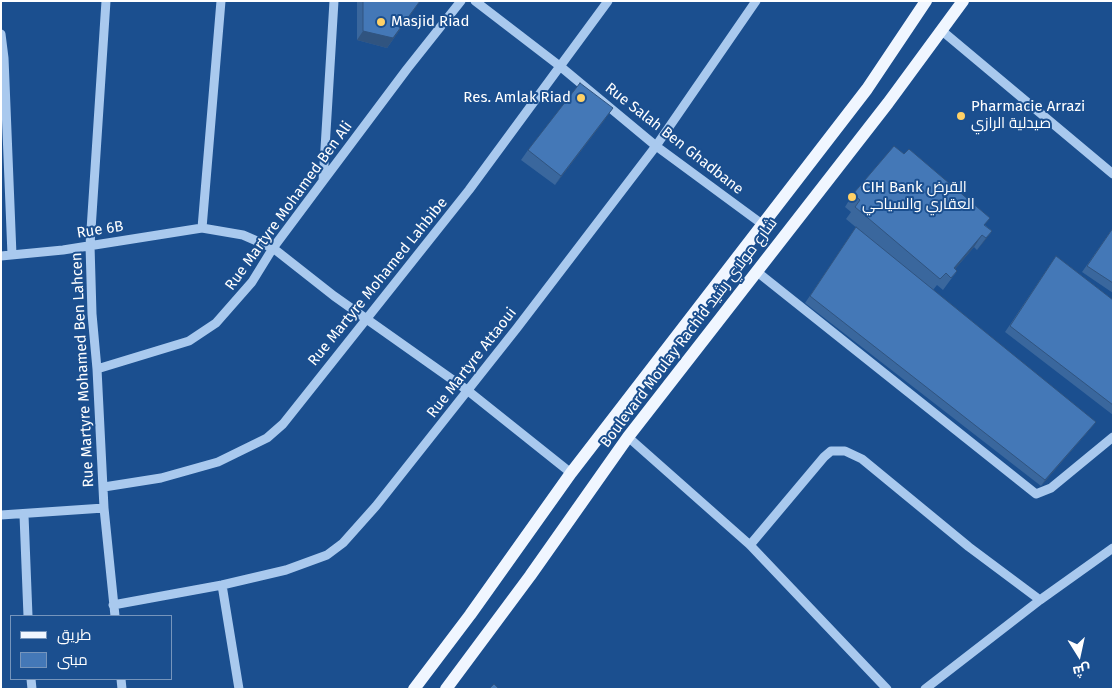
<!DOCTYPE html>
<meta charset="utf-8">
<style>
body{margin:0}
#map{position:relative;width:1114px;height:690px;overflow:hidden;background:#1b4f8f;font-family:"Fira Sans",Cairo,sans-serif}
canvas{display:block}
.frame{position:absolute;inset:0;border:2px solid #fff;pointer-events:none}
.legend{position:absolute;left:10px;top:615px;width:162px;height:65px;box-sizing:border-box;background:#1b4f8f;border:1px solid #7695bc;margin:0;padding:6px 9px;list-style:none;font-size:15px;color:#fff}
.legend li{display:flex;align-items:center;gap:10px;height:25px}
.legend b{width:25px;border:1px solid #7695bc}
.north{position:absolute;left:1054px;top:630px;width:50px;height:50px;-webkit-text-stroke:4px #1b4f8f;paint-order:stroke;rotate:170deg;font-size:14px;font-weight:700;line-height:20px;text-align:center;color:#fff}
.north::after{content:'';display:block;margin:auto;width:18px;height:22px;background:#fff;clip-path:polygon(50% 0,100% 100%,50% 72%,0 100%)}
</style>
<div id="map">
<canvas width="1114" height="690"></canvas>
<div class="frame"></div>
<ul class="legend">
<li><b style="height:6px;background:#f0f6ff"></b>طريق</li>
<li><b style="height:14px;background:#4478b7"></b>مبنى</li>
</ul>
<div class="north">ش</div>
</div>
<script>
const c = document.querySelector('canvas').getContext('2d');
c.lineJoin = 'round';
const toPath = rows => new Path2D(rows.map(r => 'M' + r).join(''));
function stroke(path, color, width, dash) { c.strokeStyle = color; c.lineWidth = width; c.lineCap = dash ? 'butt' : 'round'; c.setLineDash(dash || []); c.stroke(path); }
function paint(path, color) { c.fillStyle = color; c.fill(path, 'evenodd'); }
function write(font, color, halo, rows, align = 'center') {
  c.font = font + ' "Fira Sans",Cairo,sans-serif'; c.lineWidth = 4; c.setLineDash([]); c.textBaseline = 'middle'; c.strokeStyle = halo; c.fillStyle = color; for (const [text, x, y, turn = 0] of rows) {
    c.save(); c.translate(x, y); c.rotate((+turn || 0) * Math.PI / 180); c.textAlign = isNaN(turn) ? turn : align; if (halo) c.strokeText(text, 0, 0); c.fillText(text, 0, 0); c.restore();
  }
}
stroke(toPath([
 [106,1,90,245,92,314,97,369,104,508,115,616],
 [475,1,561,67,656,146,762,224],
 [941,30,1113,174],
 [1,34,4,58,12,255],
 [323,181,334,1],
 [202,228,221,1],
 [1,256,63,250,202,228,243,235,273,248,334,296,467,390,571,473],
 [756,271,1036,494,1051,488,1113,437],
 [97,369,189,341,216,323,252,282,273,248,323,181,407,69,461,1],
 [628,437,750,545,887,689],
 [104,487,161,478,218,462,267,438,283,424,469,190,608,1],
 [1,515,104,508],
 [24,515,28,616],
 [750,545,824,457,831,451,845,451,862,459,969,547,1040,600],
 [222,585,239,689],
 [113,605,222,585,286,570,327,555,343,543,376,506,517,328,656,146,756,1],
 [31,679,32,689],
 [121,679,122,689],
 [925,689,1040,600,1113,548]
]), '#a9c9ee', 9);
stroke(toPath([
 [414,689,470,615,571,473,867,89,926,1],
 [446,689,530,576,628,437,888,103,963,1]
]), '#f0f6ff', 12);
paint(toPath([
 [357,1,420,1,387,48,357,40],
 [606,118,555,185,521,160,528,150],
 [853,194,985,225,992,231,977,250,974,247,955,269,957,271,943,290,937,285,933,290,1091,428,1041,486,805,303,856,227,876,244,846,219,851,212,845,207],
 [1113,228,1113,293,1082,272],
 [1056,256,1113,300,1113,415,1005,332]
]), '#3a679d');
paint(toPath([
 [419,3,387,48,357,40,363,31],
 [613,108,606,118,555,185,561,176],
 [992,231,983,243,977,250,986,238],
 [982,235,974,247,949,276,954,268],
 [1096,422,1091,428,1041,486,1045,480]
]), '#305480');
const building = toPath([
 [363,1,420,1,393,38,363,31,363,1],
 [580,83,613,108,561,176,528,150,580,83],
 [894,146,904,154,909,149,990,218,984,225,992,231,986,238,982,235,954,268,957,271,951,278,946,273,940,279,855,207,860,200,853,194,894,146],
 [856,227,1096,422,1045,480,810,296,856,227],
 [1113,228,1113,283,1087,266,1113,228],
 [1056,256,1113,300,1113,405,1010,326,1056,256],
 [494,684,499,689,489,689,494,684]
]);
paint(building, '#4478b7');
stroke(building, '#305480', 1);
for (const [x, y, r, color] of [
 [381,22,5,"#ffd166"],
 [581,98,5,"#ffd166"],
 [961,116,5,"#ffd166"],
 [852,197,5,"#ffd166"]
]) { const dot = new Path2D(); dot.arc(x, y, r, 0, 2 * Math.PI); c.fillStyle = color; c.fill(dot); stroke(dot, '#1b4f8f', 2); }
write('15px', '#fff', '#1b4f8f', [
 ["Masjid Riad",391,22],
 ["Res. Amlak Riad",571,98,"right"],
 ["Pharmacie Arrazi",971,107],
 ["صيدلية الرازي",971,124],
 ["CIH Bank القرض",862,188],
 ["العقاري والسياحي",862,205]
], 'left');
write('15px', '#fff', '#1b4f8f', [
 ["Rue Salah Ben Ghadbane",674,139,38],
 ["Rue Martyre Mohamed Ben Ali",289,206,-54],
 ["Rue 6B",100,230,-9],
 ["Rue Martyre Mohamed Lahbibe",378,282,-51],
 ["Boulevard Moulay Rachid شارع مولاي رشيد",689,333,-53],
 ["Rue Martyre Attaoui",472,363,-52],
 ["Rue Martyre Mohamed Ben Lahcen",83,370,-93]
]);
</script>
